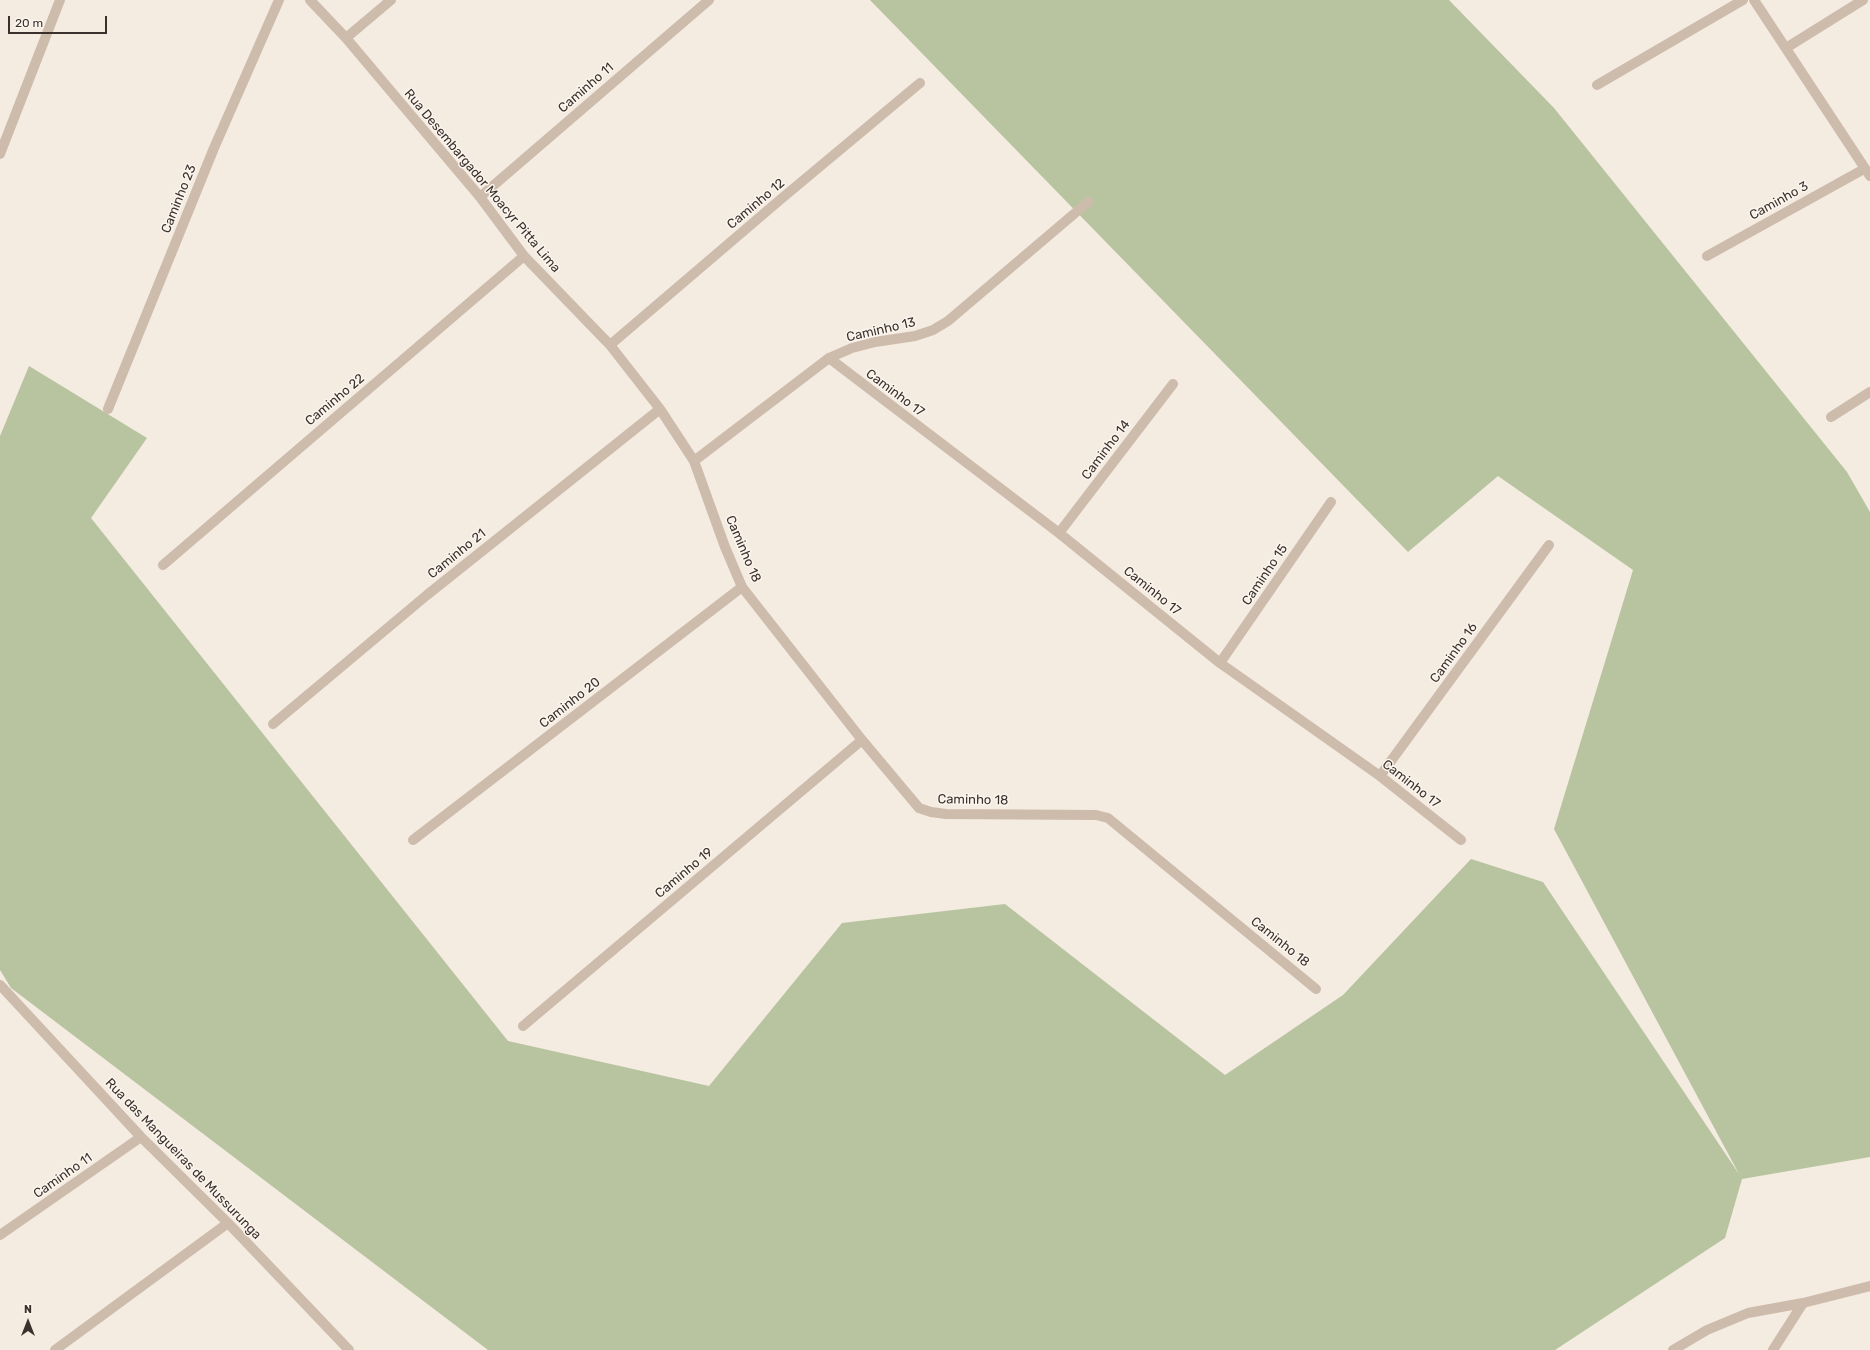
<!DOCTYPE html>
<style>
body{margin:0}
#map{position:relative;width:1870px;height:1350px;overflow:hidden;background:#f4ebe1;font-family:Rubik,sans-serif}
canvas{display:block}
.north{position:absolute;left:8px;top:1302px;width:40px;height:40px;-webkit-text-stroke:3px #fbf5ee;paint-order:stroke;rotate:0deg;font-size:11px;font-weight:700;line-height:16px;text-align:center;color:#3b302b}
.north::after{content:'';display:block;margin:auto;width:14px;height:18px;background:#3b302b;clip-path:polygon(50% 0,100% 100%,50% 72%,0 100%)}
.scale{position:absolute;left:8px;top:16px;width:99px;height:18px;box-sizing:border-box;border:2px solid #3b302b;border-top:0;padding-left:5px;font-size:12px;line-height:14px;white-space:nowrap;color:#3b302b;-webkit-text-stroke:3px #fbf5ee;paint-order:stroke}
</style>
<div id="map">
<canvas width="1870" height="1350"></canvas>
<div class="north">N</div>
<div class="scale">20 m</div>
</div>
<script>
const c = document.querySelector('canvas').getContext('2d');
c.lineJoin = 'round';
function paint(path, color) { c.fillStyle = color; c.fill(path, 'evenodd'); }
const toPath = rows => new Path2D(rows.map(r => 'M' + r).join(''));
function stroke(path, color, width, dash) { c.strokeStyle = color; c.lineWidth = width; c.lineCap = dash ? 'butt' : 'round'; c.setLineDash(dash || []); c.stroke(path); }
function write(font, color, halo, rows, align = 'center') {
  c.font = font + ' Rubik,sans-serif'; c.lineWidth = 3; c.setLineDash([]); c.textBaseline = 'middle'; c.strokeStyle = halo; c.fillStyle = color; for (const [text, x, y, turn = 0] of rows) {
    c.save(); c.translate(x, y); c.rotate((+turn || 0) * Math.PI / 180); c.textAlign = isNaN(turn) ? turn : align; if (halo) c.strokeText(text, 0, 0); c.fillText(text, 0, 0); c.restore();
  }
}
paint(toPath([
 [870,0,1449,0,1554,108,1847,472,1870,512,1870,1157,1742,1179,1725,1238,1555,1350,488,1350,11,988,0,970,0,436,29,366,147,438,91,518,508,1041,709,1086,842,923,1005,904,1225,1075,1343,995,1471,859,1543,882,1739,1174,1554,829,1633,570,1498,476,1408,552]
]), '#b8c4a0');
stroke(toPath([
 [310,0,346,38,480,197,524,256,610,345,660,409,694,461,725,547,742,587,862,740,919,808,931,812,946,814,1096,815,1108,818,1316,989],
 [1754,0,1870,176],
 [346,38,391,0],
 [1786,48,1863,0],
 [1597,85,1743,0],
 [0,154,60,0],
 [480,197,709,0],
 [1707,256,1864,169],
 [610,345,781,199,920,83],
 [829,358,1059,533,1220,663,1380,776,1461,840],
 [108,409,214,148,279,0],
 [1831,417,1870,392],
 [694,461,829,358,852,348,875,342,915,336,933,330,948,321,1088,202],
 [1059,533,1173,384],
 [163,565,524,256],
 [1220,663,1331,502],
 [273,724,427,595,660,409],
 [1380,776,1549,545],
 [413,840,742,587],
 [0,985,141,1137,228,1223,349,1350],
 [523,1026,862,740],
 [0,1235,141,1137],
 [55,1350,228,1223],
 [1673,1350,1707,1330,1748,1313,1803,1303,1870,1286],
 [1773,1350,1803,1303]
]), '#cdbbac', 10);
write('13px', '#3b302b', '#fbf5ee', [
 ["Caminho 11",586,88,-41],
 ["Rua Desembargador Moacyr Pitta Lima",482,181,50],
 ["Caminho 23",179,199,-68],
 ["Caminho 3",1779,201,-29],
 ["Caminho 12",756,204,-40],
 ["Caminho 13",881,330,-13],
 ["Caminho 17",895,393,37],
 ["Caminho 22",335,400,-40],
 ["Caminho 14",1106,450,-53],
 ["Caminho 18",743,549,67],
 ["Caminho 21",457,554,-39],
 ["Caminho 15",1265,575,-56],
 ["Caminho 17",1152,591,39],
 ["Caminho 16",1454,653,-54],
 ["Caminho 20",570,703,-38],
 ["Caminho 17",1411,784,38],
 ["Caminho 18",973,800,1],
 ["Caminho 19",684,873,-40],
 ["Caminho 18",1280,942,39],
 ["Rua das Mangueiras de Mussurunga",183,1159,46],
 ["Caminho 11",63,1176,-35]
]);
</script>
